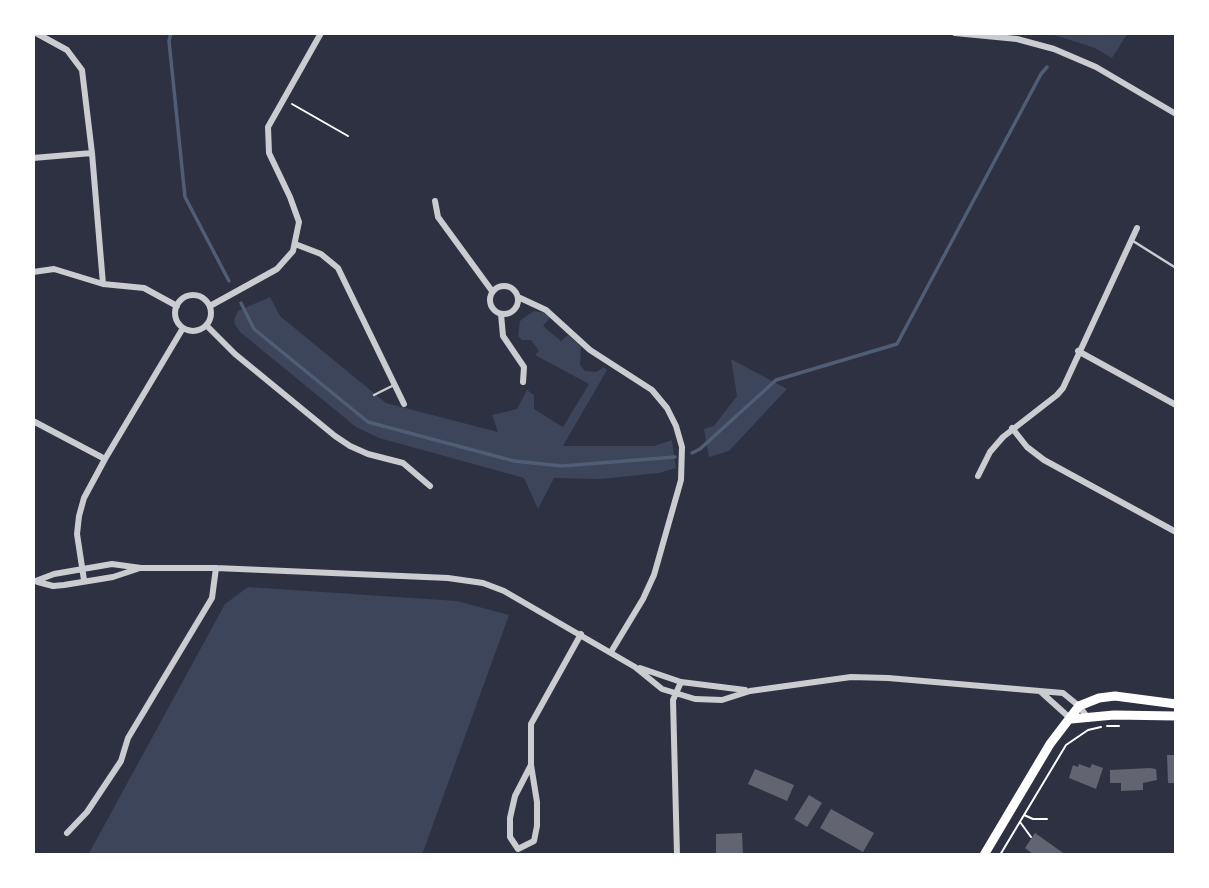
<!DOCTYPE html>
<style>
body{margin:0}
#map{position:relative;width:1209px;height:888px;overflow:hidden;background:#2d3142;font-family:"Space Grotesk",sans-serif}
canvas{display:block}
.frame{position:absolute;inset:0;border:35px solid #fff;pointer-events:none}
</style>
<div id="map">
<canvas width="1209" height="888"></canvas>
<div class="frame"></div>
</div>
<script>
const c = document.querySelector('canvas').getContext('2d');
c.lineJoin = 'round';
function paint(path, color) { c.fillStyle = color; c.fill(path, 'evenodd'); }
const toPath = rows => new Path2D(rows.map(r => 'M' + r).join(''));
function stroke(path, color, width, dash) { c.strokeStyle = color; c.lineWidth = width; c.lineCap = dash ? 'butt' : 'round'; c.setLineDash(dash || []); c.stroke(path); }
paint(toPath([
 [1048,33,1128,33,1112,58,1095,48],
 [270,297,280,316,386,403,498,432,492,415,517,409,527,390,534,395,534,409,563,427,589,384,535,355,539,351,531,340,522,340,518,336,520,321,525,317,534,311,545,313,550,318,543,326,561,341,568,335,581,347,580,365,585,371,596,372,604,367,607,370,563,446,654,446,672,440,676,468,659,473,601,479,554,478,538,509,524,478,379,438,356,427,240,332,235,325,234,320,238,311],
 [731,359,787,389,729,451,709,457,704,429,714,426,737,396],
 [248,587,457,601,509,615,422,855,88,855,225,604]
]), '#3c4559');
stroke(toPath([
 [171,33,169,41,185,197,229,281],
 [241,303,254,329,368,422,514,461,562,466,675,457],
 [692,453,700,449,776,380,897,344,1041,74,1047,67]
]), '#4f5d75', 3.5);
paint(toPath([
 [1167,755,1176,755,1176,783,1168,783],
 [1079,764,1090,768,1092,764,1103,768,1096,789,1069,778,1073,765,1078,767],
 [1150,768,1156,769,1157,780,1143,783,1143,790,1121,791,1121,783,1110,783,1110,770],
 [755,769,794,785,787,801,748,784],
 [809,795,822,803,807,827,794,819],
 [831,809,874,833,863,852,820,828],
 [742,833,743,855,716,855,716,834],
 [1035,833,1066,855,1034,855,1025,848]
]), '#626471');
stroke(toPath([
 [292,104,348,136],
 [1107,726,1119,726],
 [1024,815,1033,819,1047,819],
 [1020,822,1031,837],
 [1000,855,1066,745,1088,730,1101,727]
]), '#fff', 2);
stroke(toPath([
 [1133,241,1176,268],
 [374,395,394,385]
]), '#caccd0', 2.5);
stroke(toPath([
 [36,33,67,50,82,70,92,153,103,284],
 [955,33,1017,39,1054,49,1096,67,1176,114],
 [33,158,92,153],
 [435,201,438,217,492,291],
 [295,244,321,254,338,268,404,404],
 [33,272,54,269,103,284,144,288,177,306],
 '490 300a14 14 0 1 1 28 0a14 14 0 1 1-28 0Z',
 '175 313a18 18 0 1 1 36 0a18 18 0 1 1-36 0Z',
 [518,297,546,310,590,350,652,390,667,408,676,426,682,447,681,480,654,575,643,599,611,652],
 [210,306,277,269,293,251,299,222,290,197,269,153,268,127,321,33],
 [501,314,503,336,524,367,523,382],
 [207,326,235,354,335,436,350,446,368,454,403,463,430,486],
 [1078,351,1176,405],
 [33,421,105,459],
 [1012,428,1027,447,1044,460,1176,532],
 [978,476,990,452,1003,437,1057,395,1063,388,1137,228],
 [84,580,77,534,79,516,84,498,105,459,183,328],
 [33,582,54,574,112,564,141,568,216,568,448,578,483,583,504,591,635,667,662,689,695,699,722,700,750,691,851,677,888,678,1063,693,1079,706,1088,718],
 [38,582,53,586,64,585,113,577,140,568],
 [640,668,681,682,745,690],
 [1041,692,1071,719],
 [531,765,515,796,510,818,510,837,518,849,534,841,537,826,537,802,531,765,531,724,581,634],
 [67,833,87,812,121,761,128,738,212,598,216,568],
 [677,855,673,700,681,682]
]), '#caccd0', 6);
stroke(toPath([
 [1071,719,1114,715,1176,716],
 [984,855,1050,744,1079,706,1099,698,1115,696,1176,704]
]), '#fff', 9);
</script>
